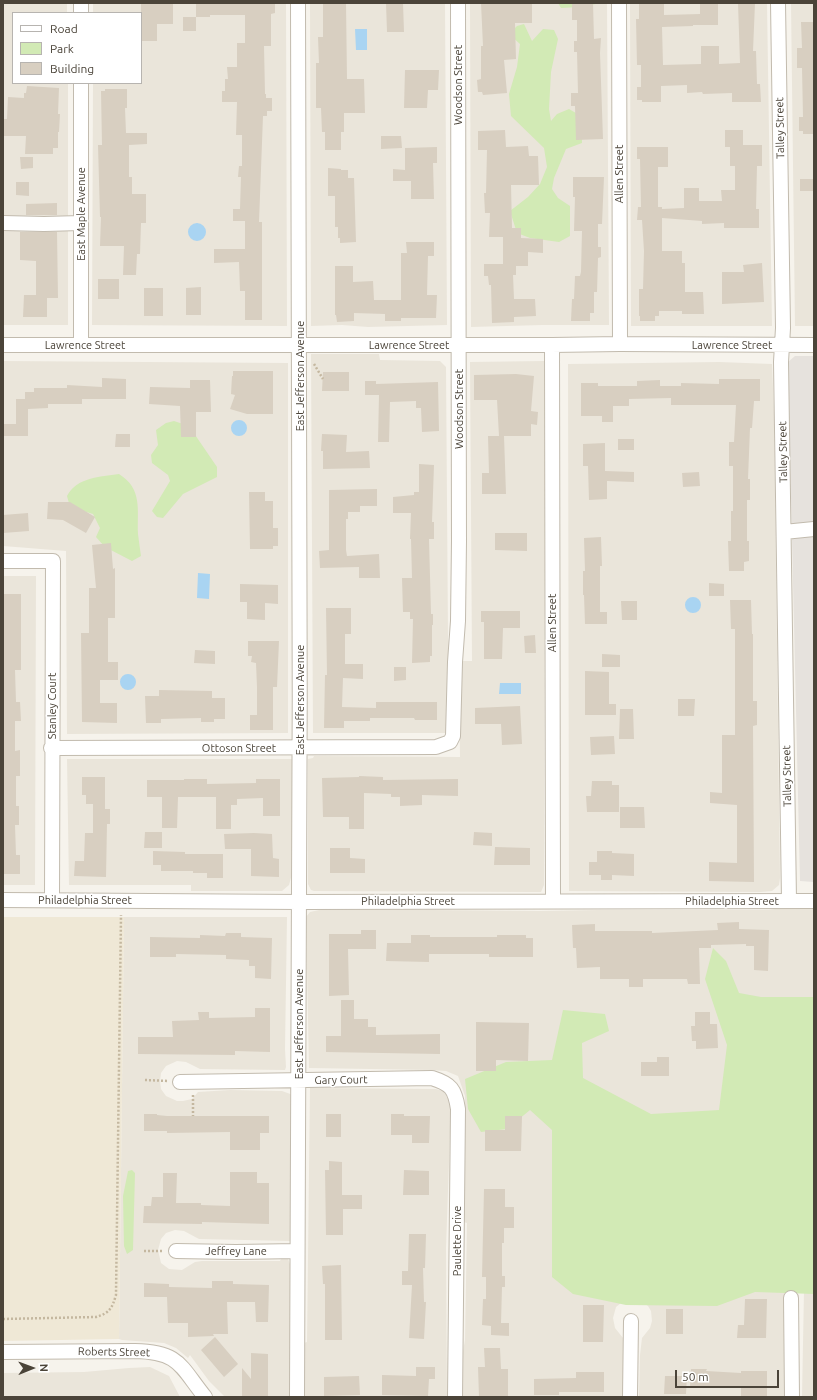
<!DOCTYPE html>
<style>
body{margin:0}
#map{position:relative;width:817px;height:1400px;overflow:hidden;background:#f6f3ec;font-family:Ubuntu,sans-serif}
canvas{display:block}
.frame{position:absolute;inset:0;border:4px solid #4b4439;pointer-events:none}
.legend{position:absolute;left:12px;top:12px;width:130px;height:72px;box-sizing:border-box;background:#fff;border:1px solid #b7b4b0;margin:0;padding:5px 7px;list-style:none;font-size:12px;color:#4b4439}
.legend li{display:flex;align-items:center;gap:8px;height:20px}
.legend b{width:20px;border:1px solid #b7b4b0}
.north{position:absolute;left:12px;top:1348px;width:40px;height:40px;-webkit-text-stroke:3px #fff;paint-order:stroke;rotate:89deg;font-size:11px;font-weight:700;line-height:16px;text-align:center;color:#4b4439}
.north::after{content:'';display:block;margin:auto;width:14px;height:18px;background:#4b4439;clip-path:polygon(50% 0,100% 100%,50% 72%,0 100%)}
.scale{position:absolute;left:675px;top:1370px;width:104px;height:18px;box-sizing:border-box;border:2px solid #4b4439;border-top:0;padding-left:5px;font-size:12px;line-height:14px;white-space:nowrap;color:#4b4439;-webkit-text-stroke:3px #fff;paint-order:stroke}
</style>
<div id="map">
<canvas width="817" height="1400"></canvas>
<div class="frame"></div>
<ul class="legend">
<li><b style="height:5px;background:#fff"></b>Road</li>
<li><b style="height:11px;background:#d2eab5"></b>Park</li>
<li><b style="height:11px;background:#d8cfc1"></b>Building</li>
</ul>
<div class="north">N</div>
<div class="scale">50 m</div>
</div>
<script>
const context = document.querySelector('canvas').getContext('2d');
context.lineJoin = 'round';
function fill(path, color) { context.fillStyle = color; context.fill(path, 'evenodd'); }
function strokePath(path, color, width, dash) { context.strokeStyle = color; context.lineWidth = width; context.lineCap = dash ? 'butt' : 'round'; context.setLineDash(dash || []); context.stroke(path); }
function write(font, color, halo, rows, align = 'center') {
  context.font = font + ' Ubuntu,sans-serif'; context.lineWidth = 3; context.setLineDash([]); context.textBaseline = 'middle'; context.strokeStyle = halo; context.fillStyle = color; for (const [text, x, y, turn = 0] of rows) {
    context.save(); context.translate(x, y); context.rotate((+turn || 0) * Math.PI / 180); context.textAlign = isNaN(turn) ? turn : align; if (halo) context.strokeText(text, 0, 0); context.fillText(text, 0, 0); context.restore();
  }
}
fill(new Path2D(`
 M3,3H67V13H13V83H68V325H3Z
 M93,3H286L287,326L92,325L93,83H141V13H93Z
 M310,3H445L447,325L368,327L342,325L311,326Z
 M470,3H607L609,325H542L471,327Z
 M630,3H767L772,326H631Z
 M791,3H814V326H795Z
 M311,354H379L380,360L440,361L446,367L448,637L450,665L449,733H313Z
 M3,361L288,363V733L67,734L66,551L3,546Z
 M544,361L545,459L544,885L541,892H532L314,891L311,890L308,884V759L313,758L314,756L460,757L459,661H472L470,362Z
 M719,362L772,364L774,413L780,878L779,885L772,891L761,892L569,891L568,364Z
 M3,576H36L35,885H3Z
 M67,759H294L292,874L289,885L282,891H191V885H69Z
 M788,907L814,908V1005L786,1285V1397H639L640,1355L642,1338L650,1328L652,1321L651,1311L648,1306L638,1299H626L616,1307L613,1318L615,1328L623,1338L625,1397H462V1357L465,1340L467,1223L464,1222L465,1096L458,1076L446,1071L431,1070L309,1068L306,917L310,912L324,909L540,911L598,910H768Z
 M124,917H287L285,1049L286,1067L285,1070L200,1069L186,1062L177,1061L166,1066L161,1073L160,1081L161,1089L166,1096L177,1101H183L192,1099L198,1092L230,1090L282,1091L293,1095L290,1241L199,1239L184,1231L175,1230L166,1233L161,1239L158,1250L161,1263L169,1269L182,1270L195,1262L202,1261H280L281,1259H288L290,1264V1397H225L209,1381L190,1355L188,1358L176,1348L164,1343L122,1340L119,1339Z
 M310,1088L436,1089L443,1091L448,1096L451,1104L446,1248L447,1397H303L304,1343L307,1342Z
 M804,1290H814V1397H802Z
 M150,1367L169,1376L180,1397H3V1373L84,1372L129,1368Z`), '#eae5da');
fill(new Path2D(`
 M795,356H814V882L800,881L788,369V362Z`), '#e6e2dd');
fill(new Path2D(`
 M3,917H124L119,1339L3,1341Z`), '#efe8d6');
fill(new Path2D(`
 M558,3H601L580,7L561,8Z
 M524,24L532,41L543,29L554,30L558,39L551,72L549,109L551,121L557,114L569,109L581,116L582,143L566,149L554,178L552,189L558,198L570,206V236L559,242L530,238L517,233L510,211L528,197L540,184L547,167L544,148L511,116L509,94L517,67L520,44L509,34L517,26Z
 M174,421L189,426L217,467V477L183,494L163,518L157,517L152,511L170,481L168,475L152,463L151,455L158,445L156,430L166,423Z
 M119,474C143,489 137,510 138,534C139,542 140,549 141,556L132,561L105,547L96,537L100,528L93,514L70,507L67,496C77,477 100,477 119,474Z
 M713,948L726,961L739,993L761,997H814V1294L755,1292L717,1306L626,1305L573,1294L552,1277V1130L530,1110L507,1129L481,1132L468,1109L465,1079L506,1062L552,1060L563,1010L605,1014L609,1031L582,1043L583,1078L651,1114L719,1110L727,1045L705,979Z
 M132,1170L135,1173L133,1250L127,1254L124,1246L123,1196L128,1171Z`), '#d2eab5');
fill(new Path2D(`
 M355,29H367V50H356Z
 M188 232a9 9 0 1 1 18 0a9 9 0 1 1-18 0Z
 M231 428a8 8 0 1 1 16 0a8 8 0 1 1-16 0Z
 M198,573L210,574L209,599L197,598Z
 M685 605a8 8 0 1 1 16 0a8 8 0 1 1-16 0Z
 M120 682a8 8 0 1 1 16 0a8 8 0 1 1-16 0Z
 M500,683H521V694H499Z`), '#a9d4f2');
fill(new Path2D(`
 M141,3H173V24H157V41H141Z
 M196,3H275V13L271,14V46H264L265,94H266V98H272V111H267V116H263L259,222H262V320H245V291H240L239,262L214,263V249H245V221H233V209H240L241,177H238L239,166H242V135H236L237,102H222V91H225V79H228L227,67H237V43H245V15H210V17H196Z
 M323,3H346L347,79H364L365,113H344V132H341V150H325V132H322L321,108H316V63H319L318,37H323Z
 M386,3H403L404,32H387Z
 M481,3H532V23H515L516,59L504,60L507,93L483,95L482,92H478L477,80L481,79V46H483Z
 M572,3H593L594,39L601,38L600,53L603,139L576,140L575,106H571V93H578L577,52H574V41H577V20H572Z
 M639,3H664V15L700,14V3H718V25H693V26L662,27L663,65L701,64V46H719V64L740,63L738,3H755L753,51H756L757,84H760L761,102H732V93L703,94L702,92L687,93V85L661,86V102H642V100H637V87H641V65H637L636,19H639Z
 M183,17H196V31H183Z
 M801,22H814V134H803V131H799V117H803L802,68H797V48H802Z
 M405,70H439L438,90H428L427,108H404Z
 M27,86L59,88L58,114H60L59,132H58V148H53V154H25L26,136H3V119H7L8,97L24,98V93H26Z
 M105,89H127V108H125L126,133H147V144L129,145V177H132V194H146V223H141L140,254H137L136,275H123L124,246H100L101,217H100L98,145H102L101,91H105Z
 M505,130L506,147L528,146L529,156H538L539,185H511L512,228H521V238L543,239V253L528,252V266H516V275H513L514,299H535L536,316L514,317V322L492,323L491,285H489L488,276H484V264H503V237H489L490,213H485L484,193H486L487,150H478V131Z
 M725,130H743V145H762V166H757L756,209H759V228H724V223L702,224V221L662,218V251H682V263H685V292H703L704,314H682V311H659V316H655V321H640V316H639V289H643L644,251L642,220H637L638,207H641L640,159H637V147H668V167H658V207H662V209L684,208V188H699V201H722L721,190H735V166H730V147H725Z
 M381,136H401L402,148L381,149Z
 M437,147V163H433L434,199H411V181H393V169L405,170V148Z
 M20,157H33V168L21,169Z
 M328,168L341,169V170H348V178H354L356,242L340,243V238H338V227H335V196H328Z
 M573,177H604L602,224H598V247H601V257L598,258L597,292H594V313H590V321H571L572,299H574L575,276H580L581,272L582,231H574L575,197H573Z
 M800,179H814V191H800Z
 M16,182H29V196L16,195Z
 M57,203V215H26V204Z
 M20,232H57L58,298H47V317H23L24,295H36V261L20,260Z
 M406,242H434V256H428L427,295H437L436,318H401V321H385V314L354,313V321L337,322L336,315H335V266H353V282L373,281L374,300H401V253H407Z
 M762,263L764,302L722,304V272H744L743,265Z
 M98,279H119V299H98Z
 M201,287V315H186V288Z
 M144,288H163V316H144Z
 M233,371H273V414H247L230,409L235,395L231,394L232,376H233Z
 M323,372H349V391H322Z
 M516,374L534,376L531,411L538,412L537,425L531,424V436H504L506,494H482V473H489L488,436H499L497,400H474V375Z
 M102,378L126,379V399H82V404H48V408L28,409V436H3V424H16V399H25V392H34V388H67V385L102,387Z
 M719,379H760V401H754L752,428H750L748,479H750V500H747V541H749V561L744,562V571H729L728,541H731V511H733V466H729V442H734L736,405H671V398L629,399V406H613V422H602V416H581V383H598V386H637V381L660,380V386H681V383L719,384Z
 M190,380H210L211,412H196V437H181L180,406L149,404L150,387L190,388Z
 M365,381H376V384L438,382L439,431L422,432L421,408H416V401L390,402L389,442H378L379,395H365Z
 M116,434H130V447H115Z
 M322,434L347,435L346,452L369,451L370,468L323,469V451H321Z
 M618,439H634V450H618Z
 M605,443V471L634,472V482L607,481V499L589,500L588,466H583V444Z
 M419,464L434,465L432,522H434V539H429L431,614H433V625H432V656H430V662L412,663L413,619H410V612H403L402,578H412L411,539H410L411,513H393V497L414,495V492H419Z
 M699,472L700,486L683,487L682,473Z
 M377,489V506H360V512H348V519H346V550L347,556L379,554L380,578H359V567L320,568L319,551L329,550V490Z
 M249,492H265V501H273V528H278V546H273V549H250Z
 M48,502H70L95,517L86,533L63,520L47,519Z
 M28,513L29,531L3,533V515Z
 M495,533H527V551L495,550Z
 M601,537L602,566H600V612H607V624H585L584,595H583V571H585L584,538Z
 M111,543L113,569L115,568V618H108V662H118V680H100V703H117V723L82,722L81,633H89V588H96L92,545Z
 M709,583L724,584V596H709Z
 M240,584L278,585V604L265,603V620L247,619V602H240Z
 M3,594H21V670H15L16,702H20L21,721H15V751L20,750V776H16V806H19V825H15L16,855H20V874H3Z
 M730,600H751L752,634H753V701H757V725L753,726L754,882L709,881V862L737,863V805L710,803V792L722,793V735H735V629H731Z
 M621,601H637V620H622Z
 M326,608H351V634H345V664H363V679L343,678L342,707L376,708V702H437V720H415L414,718H370V721H344V728H324L325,675H327Z
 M481,611H520V628H503L502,659H484V622H481Z
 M535,635L536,653H525L524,636Z
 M248,641H279L277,687H273V730H250V715H257V687L256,663L251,662L252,656H248Z
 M195,650L215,651V664L194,663Z
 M602,654L620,655V667H602Z
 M394,667H406V680L394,681Z
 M585,671L609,672V704H616V715H585Z
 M159,690L212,691V698H225V719H214V722H201V718L161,719V723H146L145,696H159Z
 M678,699H695L694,716H678Z
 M520,706L522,744L502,745L501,724H475V708Z
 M620,709H633L634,739H619Z
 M614,736L615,754L591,755L590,737Z
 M359,776L383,777V780L458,779V796L422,795V805L400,806V797H391V794L364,793V829H349V817H323L322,778L359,777Z
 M82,777H105V809H110V824H107L106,877L74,876L75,861H84L85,833H93V804H86V795H82Z
 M184,779H207V784L256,783V779H280V816H263V798L237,799V805H231V829H216V797H178L177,828H162V797H147V780H184Z
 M592,781H612V785H619V812H587L586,796H591Z
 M620,807H644L645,828H620Z
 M145,832H162V848H144Z
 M474,832L492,833V846L473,845Z
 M254,833L272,834L273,858L279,859V877L251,876V849H225L224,834Z
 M495,847L530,848V865H494Z
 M330,848H350V858L365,859V873H330Z
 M153,851L185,852V854H223V878H207V873H193V871H161V865H153Z
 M597,851H612V853L634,854V876L612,875V880H601V875H589V862H597Z
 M739,922V929L769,930L768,971L754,970V946H746V944L711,945V948H699L700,984H688L687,979H643V987H629V979H600V967L577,968L576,948H573L572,925L595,924V931H652V933L718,930L717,923Z
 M361,930H376V949H348L349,995L329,996V934H361Z
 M226,933H241V937L272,938L271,979L255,978V966H249V960L226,959V955L176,954V957H150V937L200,938V935L225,936Z
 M411,935H430V937H497V935H526V938H533V957H489V954H429V962L386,961L387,943H411Z
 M341,1000H354V1019H368V1027H376V1035L440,1034V1054L326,1052V1036H341Z
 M255,1008H270V1052L235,1051V1055L138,1054V1037H173L172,1021L199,1020L198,1012H209V1018L255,1017Z
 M695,1012H710V1024H717L718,1048L696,1049V1041H692L691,1026H695Z
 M476,1022L529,1023L528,1061L496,1060V1071H476Z
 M657,1057H669V1076H641V1062H657Z
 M144,1114H157V1115L167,1116H269V1133H260V1150H230V1132L167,1133V1131H144Z
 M326,1114H341V1137H326Z
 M391,1114H404V1116H430L429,1143H412V1135H391Z
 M505,1116H522L521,1151H485V1130H505Z
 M329,1161L342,1162V1195H362V1209H343V1235H326L325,1170H329Z
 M404,1170L429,1171V1195H403Z
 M230,1172H257V1183H269V1224L202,1222V1224L143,1223L144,1206H151L152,1197H163V1173H177L176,1203H201V1205L230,1206Z
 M484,1189H505V1207H514V1228H504V1243H502V1276H505V1287H502L501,1323H509V1336L491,1335V1326L482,1325L483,1299H486V1277H482Z
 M409,1234H426L425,1268H423L424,1302H426L424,1339L409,1338L412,1285H402V1271H408Z
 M341,1265L342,1340H325V1284H323L322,1266Z
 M212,1281H233V1284L269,1285L268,1322H256L255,1302H227L228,1334H213L214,1336L188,1337V1323H168L167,1297H144V1283L169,1284V1287L212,1288Z
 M745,1299H767L766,1338H737L738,1325H744Z
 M583,1305H604L603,1342H583Z
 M666,1309H683V1334H666Z
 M215,1337L238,1364L224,1377L201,1350Z
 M484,1348H500L501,1369H508V1396L479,1397L478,1367H485Z
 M251,1353L268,1354V1396H242V1368L251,1379Z
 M416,1367H435V1379H429L428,1396L382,1395V1375L416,1376Z
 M691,1369H707L706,1371L741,1373V1371H767V1396H741V1388L690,1387Z
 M576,1372H604V1392H559V1395H534V1379L576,1378Z
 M359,1376L360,1395L324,1396V1377Z
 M665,1376H687L686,1394H664Z`), '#d8cfc1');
const minor = new Path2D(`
 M619,3L620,344
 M778,3L783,328L781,362L789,900
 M81,13V3
 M81,83V345
 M3,223L44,224L81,223
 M3,345H552L620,344L814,345
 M552,345L553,901
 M784,532L814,529
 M3,561H53L52,900
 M51,748L436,747L450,742L453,736L455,662L458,621L459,541L458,3
 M3,900L299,902L814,901
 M180,1082L432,1078C451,1084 455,1089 458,1109L455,1397
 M176,1251L236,1252L297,1251
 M791,1298L792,1397
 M3,1352L135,1351C180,1352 180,1366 205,1397
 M297,1397C299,932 302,468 298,3
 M630,1397L631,1321`);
strokePath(minor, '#c2bbae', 16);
strokePath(new Path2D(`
 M314,364L323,379
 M145,1080L168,1081
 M193,1095V1116
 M144,1251H163
 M3,1319L96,1317C110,1313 112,1308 116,1295L121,915`), '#c4b79f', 2.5, [2, 2]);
strokePath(minor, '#fff', 14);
write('11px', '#4b4439', '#fff', [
 ["Woodson Street",458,85,-90],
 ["Talley Street",780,128,-91],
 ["Allen Street",619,174,-90],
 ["East Maple Avenue",81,214,-90],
 ["Lawrence Street",85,345],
 ["Lawrence Street",409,345],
 ["Lawrence Street",732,345],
 ["East Jefferson Avenue",300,376,-90],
 ["Woodson Street",459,409,-90],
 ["Talley Street",783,452,-91],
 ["Allen Street",552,623,-90],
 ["East Jefferson Avenue",300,700,-90],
 ["Stanley Court",52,706,-90],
 ["Ottoson Street",239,748],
 ["Talley Street",787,776,-91],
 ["Philadelphia Street",85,900],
 ["Philadelphia Street",408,901],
 ["Philadelphia Street",732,901],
 ["East Jefferson Avenue",299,1024,-90],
 ["Gary Court",341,1080,-1],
 ["Paulette Drive",457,1241,-90],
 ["Jeffrey Lane",236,1251],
 ["Roberts Street",114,1352,1]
]);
</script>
